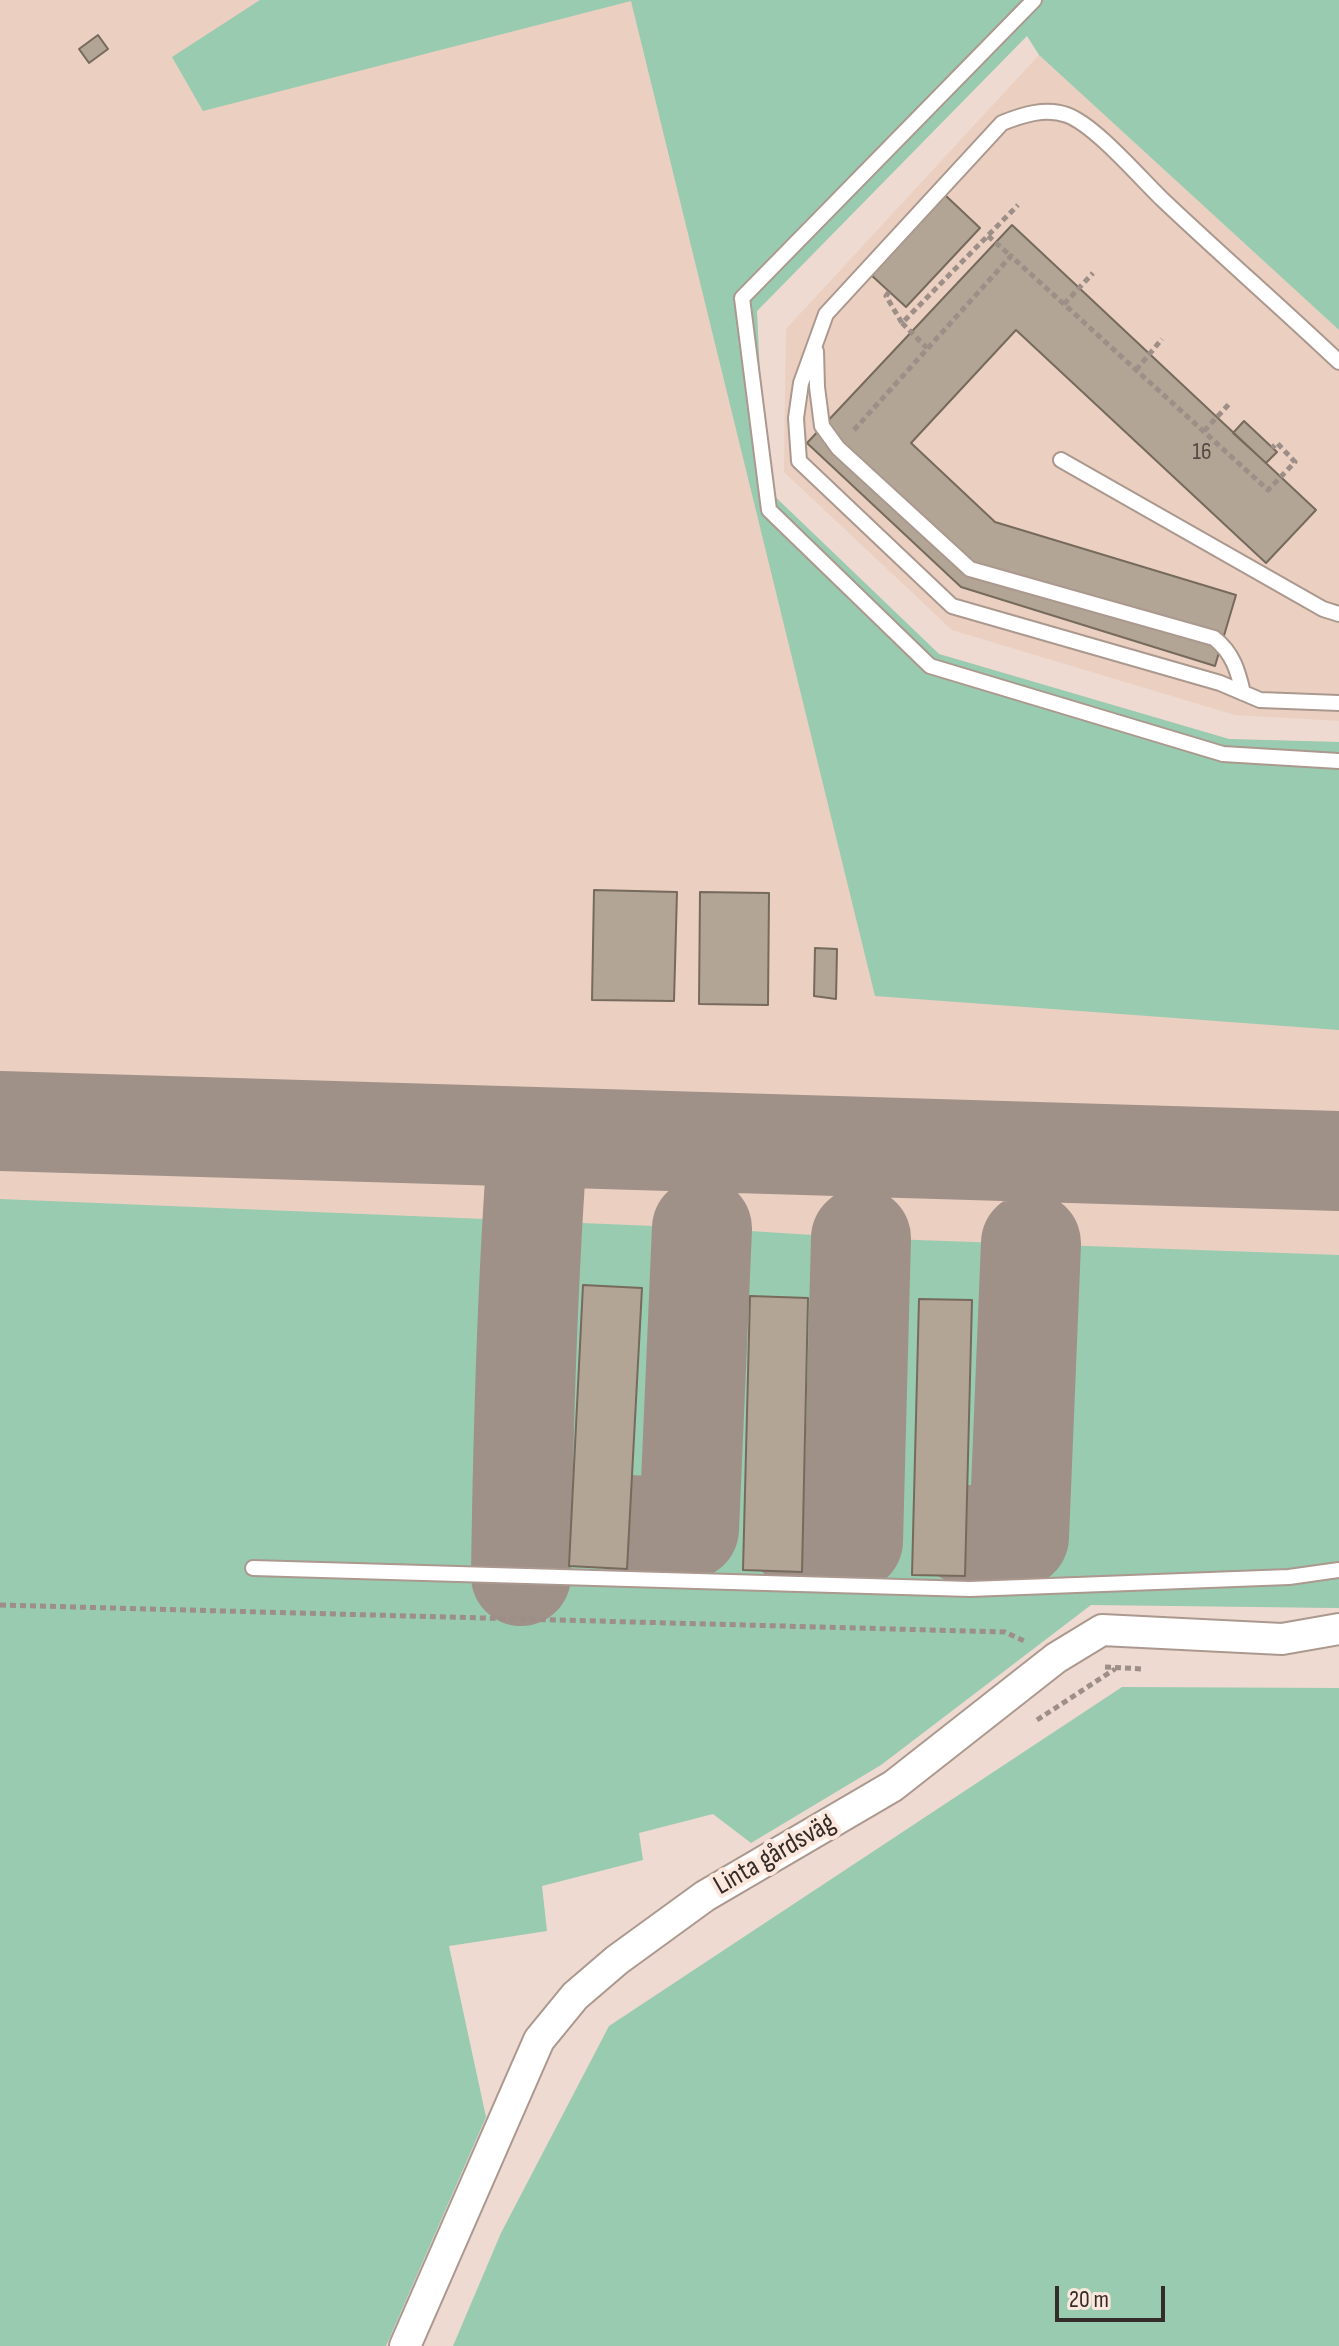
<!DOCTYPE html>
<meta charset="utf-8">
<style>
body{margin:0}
#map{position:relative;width:1339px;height:2346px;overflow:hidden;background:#eedad0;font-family:"Sofia Sans Condensed",sans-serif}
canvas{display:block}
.scale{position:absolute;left:1055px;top:2286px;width:110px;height:36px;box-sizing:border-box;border:4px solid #342c28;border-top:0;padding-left:10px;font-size:24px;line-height:28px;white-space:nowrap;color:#342c28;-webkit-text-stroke:6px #fce7dd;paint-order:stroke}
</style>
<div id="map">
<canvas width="1339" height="2346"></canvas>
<div class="scale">20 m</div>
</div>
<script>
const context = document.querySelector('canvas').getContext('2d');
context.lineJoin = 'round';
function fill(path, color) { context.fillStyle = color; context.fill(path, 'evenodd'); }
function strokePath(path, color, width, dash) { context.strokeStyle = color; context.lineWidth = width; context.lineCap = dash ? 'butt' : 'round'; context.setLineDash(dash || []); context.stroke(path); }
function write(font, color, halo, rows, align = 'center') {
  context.font = font + ' "Sofia Sans Condensed",sans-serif'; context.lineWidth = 8; context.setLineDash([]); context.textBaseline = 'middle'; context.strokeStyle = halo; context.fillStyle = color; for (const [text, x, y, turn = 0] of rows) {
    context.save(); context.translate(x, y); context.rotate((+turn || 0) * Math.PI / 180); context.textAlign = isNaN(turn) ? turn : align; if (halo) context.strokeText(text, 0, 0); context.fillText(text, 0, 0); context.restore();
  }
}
fill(new Path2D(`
 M0,0H1057L1027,35L757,311L765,487L939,654L1229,739L1339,742V1608L0,1588Z
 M1039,55L1339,330V721L1235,715L952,630L784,472L786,329Z`), '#ebcfc1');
fill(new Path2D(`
 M260,0H1339V330L1039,55L1027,36L757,311L765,487L939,654L1229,739L1339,742V1030L875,996L631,1L203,111L172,57Z
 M0,1199L702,1228L861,1238L1339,1255V1608L1091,1605L881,1765L751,1843L713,1814L639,1833L643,1860L542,1886L547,1931L449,1946L486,2117L386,2346H0Z
 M1122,1687L1339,1688V2346H453L501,2233L609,2026Z`), '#98cbb0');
strokePath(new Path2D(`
 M0,1121L1339,1161
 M629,1525L689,1529L702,1228
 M967,1535L1019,1537L1031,1243
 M802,1541H853L861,1238
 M521,1576C523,1430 527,1283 538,1138`), '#9f9088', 100);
const building = new Path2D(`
 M98,35L108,49L89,63L79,49Z
 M945,195L980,228L906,307L870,274Z
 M1012,225L1316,510L1266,563L1016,330L911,443L995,522L1236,595L1215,666L961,587L807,443Z
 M1244,421L1277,452L1266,463L1233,433Z
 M594,890L677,892L674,1001L592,1000Z
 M700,892L769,893L768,1005L699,1004Z
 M815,948L837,949L836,999L814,996Z
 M583,1285L642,1288L627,1569L569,1566Z
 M750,1296L808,1298L802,1572L743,1570Z
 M919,1299L972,1300L965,1576L912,1575Z`);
fill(building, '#b2a596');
strokePath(building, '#766a5c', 2);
const lane = new Path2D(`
 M1034,0L742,298L769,510L930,666L1223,754L1339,761
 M816,351L817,387L822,426L838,448L970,569L1214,638C1233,653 1238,671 1243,693
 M1339,362C1281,307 1221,255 1163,200C1140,178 1095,125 1067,115C1046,107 1022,115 1002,123L826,314L801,383L796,418L799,461L952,606L1220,683L1260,700L1339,703
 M1061,460L1323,609L1339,614
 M253,1568L970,1589L1289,1577L1339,1570`);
const street = new Path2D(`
 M405,2346L539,2040L575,1996L617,1960L705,1896L893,1786L1056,1658L1102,1630L1282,1639L1339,1629`);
strokePath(lane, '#ab988e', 18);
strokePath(street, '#ab988e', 34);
strokePath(new Path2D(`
 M988,236L1011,256
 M889,292L886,296L902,323L1018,205
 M1064,304L1093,273
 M902,323L927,348
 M1136,370L1162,339
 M854,430L1011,256L1268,490L1295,462L1277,443L1272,448
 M1204,431L1230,403
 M0,1605L1005,1632L1024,1641
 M1105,1667L1143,1669
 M1037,1720L1115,1669`), '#9d8e87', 5, [6, 4]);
strokePath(lane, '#fff', 14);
strokePath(street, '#fff', 30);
write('24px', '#544a44', null, [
 ["16",1202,453]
]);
write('28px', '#342c28', '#fce7dd', [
 ["Linta gårdsväg",775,1855,-30]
]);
</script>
